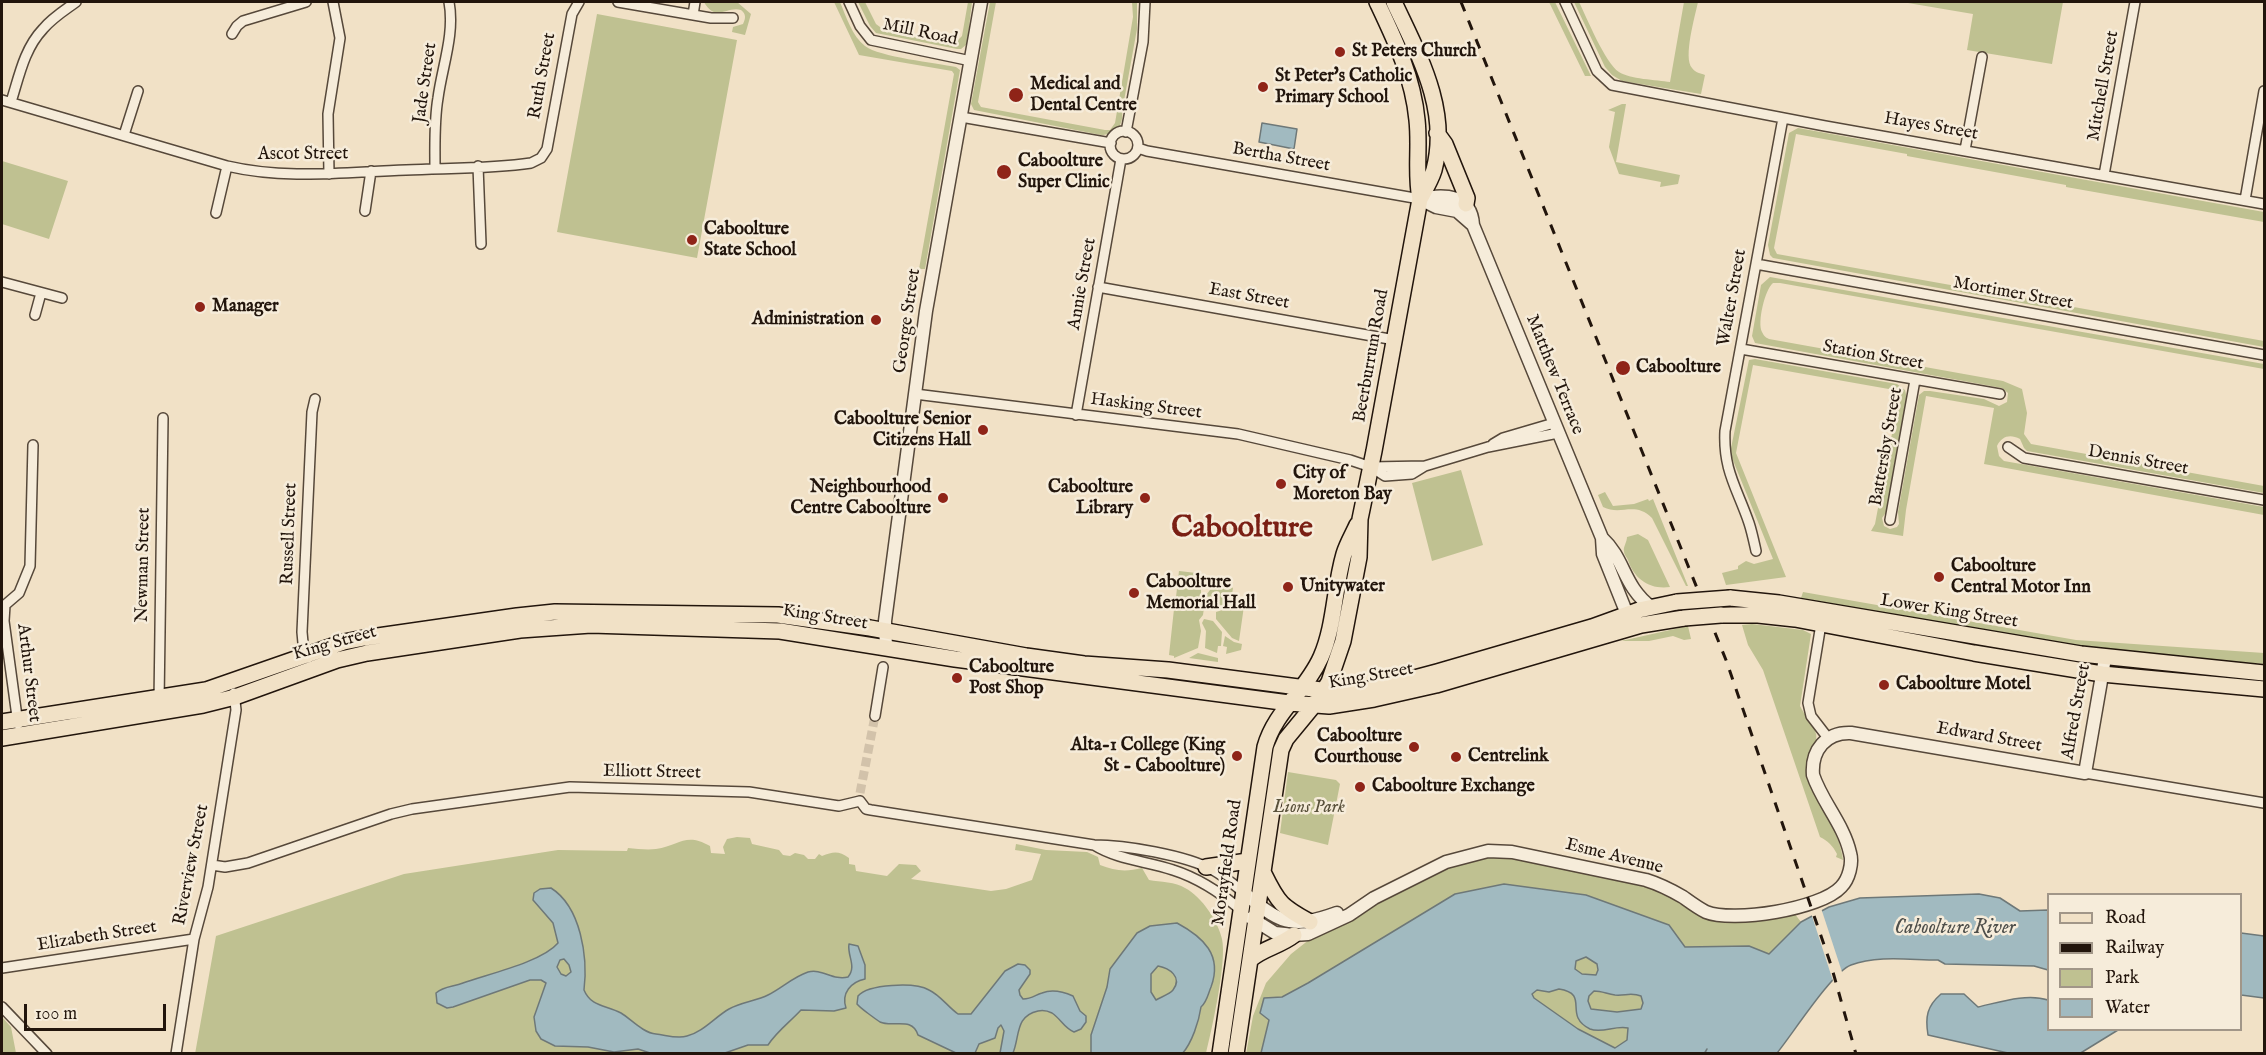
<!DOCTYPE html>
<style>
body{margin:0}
#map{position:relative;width:2266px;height:1055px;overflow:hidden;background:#f1e1c6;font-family:"IM FELL English",serif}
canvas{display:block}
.frame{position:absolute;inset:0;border:3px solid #22150c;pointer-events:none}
.legend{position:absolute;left:2047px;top:893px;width:195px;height:138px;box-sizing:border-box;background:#f6ecda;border:2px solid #a19688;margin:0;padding:8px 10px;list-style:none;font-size:18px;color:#22150c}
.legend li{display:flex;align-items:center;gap:12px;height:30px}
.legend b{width:30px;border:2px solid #a19688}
.scale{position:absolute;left:24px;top:1004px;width:142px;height:27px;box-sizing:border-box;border:3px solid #22150c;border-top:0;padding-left:8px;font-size:18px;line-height:21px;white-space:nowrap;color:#22150c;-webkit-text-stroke:4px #f6ecda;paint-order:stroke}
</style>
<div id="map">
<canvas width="2266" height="1055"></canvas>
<div class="frame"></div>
<ul class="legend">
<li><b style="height:8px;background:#f1e1c6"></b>Road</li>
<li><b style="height:8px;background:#22150c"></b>Railway</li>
<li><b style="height:16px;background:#bfc191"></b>Park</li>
<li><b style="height:16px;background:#a1bac0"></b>Water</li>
</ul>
<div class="scale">100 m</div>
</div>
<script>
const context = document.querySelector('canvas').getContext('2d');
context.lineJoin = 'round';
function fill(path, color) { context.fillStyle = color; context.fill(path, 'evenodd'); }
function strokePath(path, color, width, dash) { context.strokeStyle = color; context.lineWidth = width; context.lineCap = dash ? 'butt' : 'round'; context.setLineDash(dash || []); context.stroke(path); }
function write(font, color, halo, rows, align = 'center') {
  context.font = font + ' "IM FELL English",serif'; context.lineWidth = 5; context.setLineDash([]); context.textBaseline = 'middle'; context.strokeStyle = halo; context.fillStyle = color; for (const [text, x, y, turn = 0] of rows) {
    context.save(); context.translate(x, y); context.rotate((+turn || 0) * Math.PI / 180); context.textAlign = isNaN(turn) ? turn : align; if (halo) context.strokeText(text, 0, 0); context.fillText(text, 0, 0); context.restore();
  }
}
fill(new Path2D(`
 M704,2H737L751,14L745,35L732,32L733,27L743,24C746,18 746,14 741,10C726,6 716,23 704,2Z
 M834,2H840C846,16 852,36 865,46C879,57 936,63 956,67L960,70L925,269H919L954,74L952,71L859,55Z
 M858,2H865L876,24L884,30L954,44L962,36L968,2H972L967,44L961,49H957L876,33L870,26Z
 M990,2H996L978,102L981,107L1105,130H1110L1115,123L1133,17L1132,2H1137V29L1122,112C1124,126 1114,135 1101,135L974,110L971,104Z
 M1549,2H1555L1591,76H1585Z
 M1574,2H1579C1587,18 1605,63 1619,72C1629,79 1657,80 1670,82L1684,2H1698C1695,16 1683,58 1692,68C1696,73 1700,73 1705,75L1701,94L1622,81L1612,75L1605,67Z
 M1902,2H2063L2052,64L1967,50L1973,14Z
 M597,14L737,40L697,258L557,232Z
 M1622,104H1626L1616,162L1680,175L1678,184L1660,187L1661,182L1619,174L1609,147L1615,112L1608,110Z
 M1798,128L2264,212V222L2066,187V185L1907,156V154L1796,134L1774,248L1777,254L2264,341V347L1773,258L1770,255L1768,245L1789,133Z
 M2,161L68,181L49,239L2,224Z
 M1770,277L2264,364V369L1780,283H1773C1765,289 1757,323 1762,332C1764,336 1765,337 1769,339L2003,381L2022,389L2027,413L2024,434L2031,444L2264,486V493L2027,451L2024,448L2020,439C2010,434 2002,436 1997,446L1999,456L2004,461L2264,507V515L1984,464L1994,408L1926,396L1906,510L1903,536L1871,531L1875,524L1900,391L1753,365L1736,453L1786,577L1726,585L1722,573L1738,569V566L1746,561L1754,564L1773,559L1730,453L1749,360L1755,359L1897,384L1905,390L1907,399L1887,511L1882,518L1884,526L1890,529L1897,527L1899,524L1898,512L1919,395L1924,391H1930L1984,399L1999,406L2007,402L2008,393L2002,388L1755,343L1752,336L1761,285Z
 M1461,470L1483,545L1432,561L1412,483Z
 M1605,492L1613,506L1634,504L1648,499L1649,501L1653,499L1688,586H1686L1652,518C1635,501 1621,516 1603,507L1598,495Z
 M1638,534L1648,540L1670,587C1650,590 1634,579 1628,560C1627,557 1624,555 1624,551C1623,547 1627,542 1627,537Z
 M1179,571L1205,574L1204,587L1201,588V605L1183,603V599L1176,597Z
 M1216,578L1233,588C1231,602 1228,608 1213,610L1205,604L1207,594L1210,590V579Z
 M1803,592L2076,640L2264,653V664L2083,649L1801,598Z
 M1234,602L1244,606L1239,641L1232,638L1216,619V612L1229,608Z
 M1183,605L1204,608L1203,615L1199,620L1201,631L1198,648L1174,658V656L1169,655L1174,609L1182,610Z
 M1204,619L1213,621L1222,632L1221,646H1218L1217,653L1205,648L1206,631L1202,623Z
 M1752,624L1803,630L1811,634L1800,706C1804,715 1814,723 1816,734C1819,747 1800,758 1810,783C1820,809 1840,831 1843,860L1836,857L1837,854C1833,846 1828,841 1820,837L1763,670L1748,645L1742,625Z
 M1688,626L1691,639L1684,640L1673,636L1649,641H1621Z
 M1225,636L1234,642L1242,644L1241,650L1226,654L1227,647L1223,646Z
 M1198,653L1218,658V662L1189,658Z
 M1288,772L1336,780L1340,784L1328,845L1280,833Z
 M737,837L750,838L752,844L779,850L783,855L790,856L795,853L804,855L808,859H815L819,854L822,856C834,851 839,851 849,858V864L855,865L856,871L887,876L899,864L916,865L921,871L911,879L991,891L1006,889L1032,880L1041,854L1015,850L1016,844L1046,850L1087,852L1098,857L1100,865C1115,871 1126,872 1142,868L1149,880C1160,882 1176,882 1185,888C1202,897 1218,921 1222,939C1227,961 1212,1029 1206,1053L195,1054L216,936L404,874L558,850L627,851L628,848C637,849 648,850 656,849C680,845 686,832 710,846L711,853L725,854L723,847L727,839Z
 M1488,851L1646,880L1706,912L1791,909L1801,922L1769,954L1705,1053L1246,1054L1253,1016L1266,983L1291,954L1310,939L1358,907L1446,862Z
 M2,1017L11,1027L16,1053H2Z`), '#bfc191');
const water = new Path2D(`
 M1262,123L1297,129L1294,149L1259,142Z
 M1504,884L1586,895L1669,925L1685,947L1749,946L1769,954L1801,922L1829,907L1860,898L1979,894L2000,898L2020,911L2048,910V970L2034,966L1945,964L1938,960C1910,960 1878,955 1851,965C1832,972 1792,1035 1777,1053H1705L1707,1049L1704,1054L1261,1053L1269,1020L1260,1013L1264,998L1282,997L1308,983L1455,894ZM1586,957L1597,964L1598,970L1596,975L1582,974L1575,969L1576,961ZM1559,989C1591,994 1562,1015 1590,1029C1602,1034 1615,1025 1628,1028L1627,1040L1615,1048L1578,1029L1534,998L1532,994L1537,990L1549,992ZM1594,991C1602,991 1607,994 1615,995C1625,996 1631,992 1641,996L1643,1003L1641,1009L1617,1012L1591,1009L1588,1001L1589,996Z
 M551,888C581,907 588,957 584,990C591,1007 606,1005 621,1013C631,1019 643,1033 656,1034C666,1035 677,1039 687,1036C703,1032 715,1017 729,1009C741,1002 756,1001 768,995C782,988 793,977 808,972C822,968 833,981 848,977C857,966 847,956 849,944L858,946L865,965V979C851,982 841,993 846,1008L834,1011L801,1010C790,1022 777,1031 768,1045H748L722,1054L650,1053L638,1049L614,1052L588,1047L555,1046L541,1039L536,1031L534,1017L546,983L541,980H530L453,1007L447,1008L437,1003L436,993C444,986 453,987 463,983C488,974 542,962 558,943L553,923L533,900L534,893L540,889ZM564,959L569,965L571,972L566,976L561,974L557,967L560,960Z
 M1177,923C1203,937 1223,955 1211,987C1208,994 1207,1002 1201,1007C1199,1021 1192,1043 1182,1054L1091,1053V1035L1107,987L1110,969L1137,933L1150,926ZM1158,966C1169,968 1183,977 1173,990C1170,994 1161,997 1156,1000L1151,992V974Z
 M2241,933L2264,936V998L2241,995Z
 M1018,964L1025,965L1030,970V974L1019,990L1020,995L1023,999C1032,999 1035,995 1042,993C1052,989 1064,992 1073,996L1080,1011L1086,1016V1022L1081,1029L1074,1032C1064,1028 1061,1019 1052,1013C1048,1011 1043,1010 1038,1011C1015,1016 1020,1036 1013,1053H1000L1004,1031L1001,1025L998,1028L995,1038L979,1044L975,1053H956L918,1035C912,1016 893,1028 880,1022C877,1020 860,1008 857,1004L858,996C868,984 915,982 929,990C940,995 948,1007 958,1014H971L1005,971Z
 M1941,994H1964L1978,1007C2000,1002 2027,993 2048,1000V1030H2118L2079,1054L2008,1053L1928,1035C1925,1017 1927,1006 1941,994Z`);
fill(water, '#a1bac0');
strokePath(water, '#6e7878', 1.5);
fill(new Path2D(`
 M1821,908L1843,975L1834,984L1811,913Z`), '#f1e1c6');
strokePath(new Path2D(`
 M860,793L875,716`), '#d2c2aa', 9, [9, 4.5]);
const minor = new Path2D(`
 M618,2L711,18H733
 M849,2L860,26L871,40L971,61
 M1565,2L1597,71L1612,85L1825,126L2264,204
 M693,15L695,2
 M232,34L237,26L243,21L306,2
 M2,100L227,166C287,180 345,172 406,170C447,168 490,169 531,163L541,158L547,149L572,14L579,2
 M11,102C19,77 24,49 43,29C52,18 65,10 76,2
 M961,117L1111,143
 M1110 145a14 14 0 1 1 28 0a14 14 0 1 1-28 0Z
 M1126,132L1143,42L1145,2
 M124,135L138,91
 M1138,148L1147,151L1420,199
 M1965,150L1982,57
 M478,166L481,244
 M435,169C435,145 434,121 438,98C442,67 455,34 449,2
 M329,174L328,114L340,38L333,2
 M2104,175L2135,2
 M2245,200L2264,91
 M365,211L371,171
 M216,213L227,166
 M1756,264L2264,355
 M2,282L62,298
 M1098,287L1395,340
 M35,315L41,293
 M1741,349L2000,394
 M915,394L1238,434L1350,460L1371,467L1385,476L1412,474L1425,466
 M1076,415L1121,159
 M1493,444L1503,438L1554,423
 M2008,447L2024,458L2264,500
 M1371,467L1425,466L1488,447L1558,433
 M1890,520L1915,380
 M1756,551C1754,542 1752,532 1749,523C1737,488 1723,470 1725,431L1783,118
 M1821,624L1808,703L1811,716L1828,738
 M308,658L303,643L302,632L312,412L315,399
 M159,702L163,418
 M875,716L883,667
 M18,724L4,621L5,605L19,593L30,566L33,445
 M2085,773L2264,803
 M860,801L866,809L871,810L1094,845C1125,845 1185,855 1213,870C1224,876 1233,884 1243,892
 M1094,845C1118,860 1147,861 1173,870C1198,878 1221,893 1241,910
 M212,865L225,867L248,863L391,814L412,809L570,787L749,792L839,806L860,801
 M2,968L194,939
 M2,1007L47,1054
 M176,1054L194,939L208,887L236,710L234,693`);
const tertiary = new Path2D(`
 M1420,199C1444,194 1471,194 1473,225L1602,538L1603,554L1627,614L1634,619
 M1420,199L1436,207L1457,211L1473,225
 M1602,538C1625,559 1623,586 1651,607
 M886,648L885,621L926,311L981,2
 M1243,892C1280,923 1290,930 1337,913
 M1251,918L1275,933L1294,935L1308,934L1349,915L1374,898L1446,862L1488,851L1512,852L1646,880C1659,884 1671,890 1683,897C1690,902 1698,908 1706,912C1733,923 1821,909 1841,887C1849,879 1853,863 1850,853C1844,825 1822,802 1813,775C1811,750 1826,732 1851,733L2085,773L2105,658`);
const primary = new Path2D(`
 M1377,2C1395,40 1413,77 1417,120C1420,147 1415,173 1420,199
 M1437,133L1445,144L1467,198L1466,204
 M1730,598L1779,603L2081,654L2264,673
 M1721,615H1758L1795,619L1974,653L2102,674L2264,689
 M2,722L206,690L344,642L364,638L517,616L555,612L778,615L870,628L1026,656L1084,664L1168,670L1344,693L1377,688L1437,672L1592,627L1639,610L1677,602
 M2,738L203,705L235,697L337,660L367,653L520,630L591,625L780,631L955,659L1289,703L1329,706L1374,699L1436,685L1641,625L1684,618
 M1206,867L1248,861
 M1264,874C1278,903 1282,907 1310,922
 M1251,959C1264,948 1280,946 1294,935
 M1220,1054L1265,747C1275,711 1306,691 1321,657C1335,625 1334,588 1344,554C1347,544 1353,534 1357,525
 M1236,1054L1281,750L1286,739L1314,705L1329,682L1343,641L1359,557L1360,519L1374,451L1420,199C1425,190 1431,180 1434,170C1450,109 1418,54 1394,2`);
strokePath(minor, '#56483a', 12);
strokePath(tertiary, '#56483a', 15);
strokePath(primary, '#22150c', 18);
strokePath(minor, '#f6ecda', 9);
strokePath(tertiary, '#f6ecda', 12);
strokePath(primary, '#f1e1c6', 15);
strokePath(new Path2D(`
 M1461,2L1726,660L1831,965L1856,1054`), '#22150c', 3, [10, 10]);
const primaryBridge = new Path2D(`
 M1677,602L1730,598
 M1684,618L1721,615`);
strokePath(primaryBridge, '#22150c', 18, []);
strokePath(primaryBridge, '#f1e1c6', 15);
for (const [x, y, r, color] of [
 [1340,52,6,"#8f2418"],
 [1263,87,6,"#8f2418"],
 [1016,95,8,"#8f2418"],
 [1004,172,8,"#8f2418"],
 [692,240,6,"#8f2418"],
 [200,307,6,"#8f2418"],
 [876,320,6,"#8f2418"],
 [1623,368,8,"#8f2418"],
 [983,430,6,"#8f2418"],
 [1281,484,6,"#8f2418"],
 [943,498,6,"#8f2418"],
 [1145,498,6,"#8f2418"],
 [1939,577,6,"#8f2418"],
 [1288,587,6,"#8f2418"],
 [1134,593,6,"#8f2418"],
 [957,678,6,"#8f2418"],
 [1884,685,6,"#8f2418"],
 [1414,747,6,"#8f2418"],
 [1237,756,6,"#8f2418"],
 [1456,757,6,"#8f2418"],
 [1360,787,6,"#8f2418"]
]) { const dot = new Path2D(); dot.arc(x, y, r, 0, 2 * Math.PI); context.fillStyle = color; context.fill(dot); strokePath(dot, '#f6ecda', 2); }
write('18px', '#22150c', '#f6ecda', [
 ["Mill Road",920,33,12],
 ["Ruth Street",543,76,-80],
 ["Jade Street",426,83,-82],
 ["Mitchell Street",2104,86,-80],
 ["Hayes Street",1931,127,10],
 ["Ascot Street",303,155],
 ["Bertha Street",1281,158,10],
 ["Annie Street",1083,284,-80],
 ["Mortimer Street",2013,294,10],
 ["East Street",1249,297,10],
 ["Walter Street",1733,298,-80],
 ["George Street",908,321,-82],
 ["Beerburrum Road",1372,356,-80],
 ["Station Street",1873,356,10],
 ["Matthew Terrace",1554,375,68],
 ["Hasking Street",1146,407,7],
 ["Battersby Street",1887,447,-80],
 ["Dennis Street",2138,461,10],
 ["Russell Street",290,534,-88],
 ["Newman Street",144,565,-89],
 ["Lower King Street",1949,612,9],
 ["King Street",825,618,9],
 ["King Street",335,644,-16],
 ["Arthur Street",28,673,83],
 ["King Street",1371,677,-10],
 ["Alfred Street",2077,712,-80],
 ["Edward Street",1989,738,10],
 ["Elliott Street",652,773,1],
 ["Esme Avenue",1614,857,14],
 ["Morayfield Road",1228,863,-82],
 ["Riverview Street",192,865,-79],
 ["Elizabeth Street",97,937,-9]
]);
write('bold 18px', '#22150c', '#f6ecda', [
 ["St Peters Church",1352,52],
 ["St Peter's Catholic",1275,77],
 ["Primary School",1275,98],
 ["Medical and",1030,85],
 ["Dental Centre",1030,106],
 ["Caboolture",1018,162],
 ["Super Clinic",1018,183],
 ["Caboolture",704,230],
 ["State School",704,251],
 ["Manager",212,307],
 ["Administration",864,320,"right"],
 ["Caboolture",1636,368],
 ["Caboolture Senior",971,420,"right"],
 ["Citizens Hall",971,441,"right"],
 ["City of",1293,474],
 ["Moreton Bay",1293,495],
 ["Neighbourhood",931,488,"right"],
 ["Centre Caboolture",931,509,"right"],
 ["Caboolture",1133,488,"right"],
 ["Library",1133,509,"right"],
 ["Caboolture",1951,567],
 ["Central Motor Inn",1951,588],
 ["Caboolture",1146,583],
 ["Memorial Hall",1146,604],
 ["Unitywater",1300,587],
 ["Caboolture",969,668],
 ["Post Shop",969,689],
 ["Caboolture Motel",1896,685],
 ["Caboolture",1402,737,"right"],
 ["Courthouse",1402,758,"right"],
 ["Alta-1 College (King",1225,746,"right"],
 ["St - Caboolture)",1225,767,"right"],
 ["Centrelink",1468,757],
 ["Caboolture Exchange",1372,787]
], 'left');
write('italic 18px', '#59513b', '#f6ecda', [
 ["Lions Park",1309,808]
]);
write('italic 20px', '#4e4f4b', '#f6ecda', [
 ["Caboolture River",1955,929]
]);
write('bold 30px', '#7a1f14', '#f6ecda', [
 ["Caboolture",1242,530]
]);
</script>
